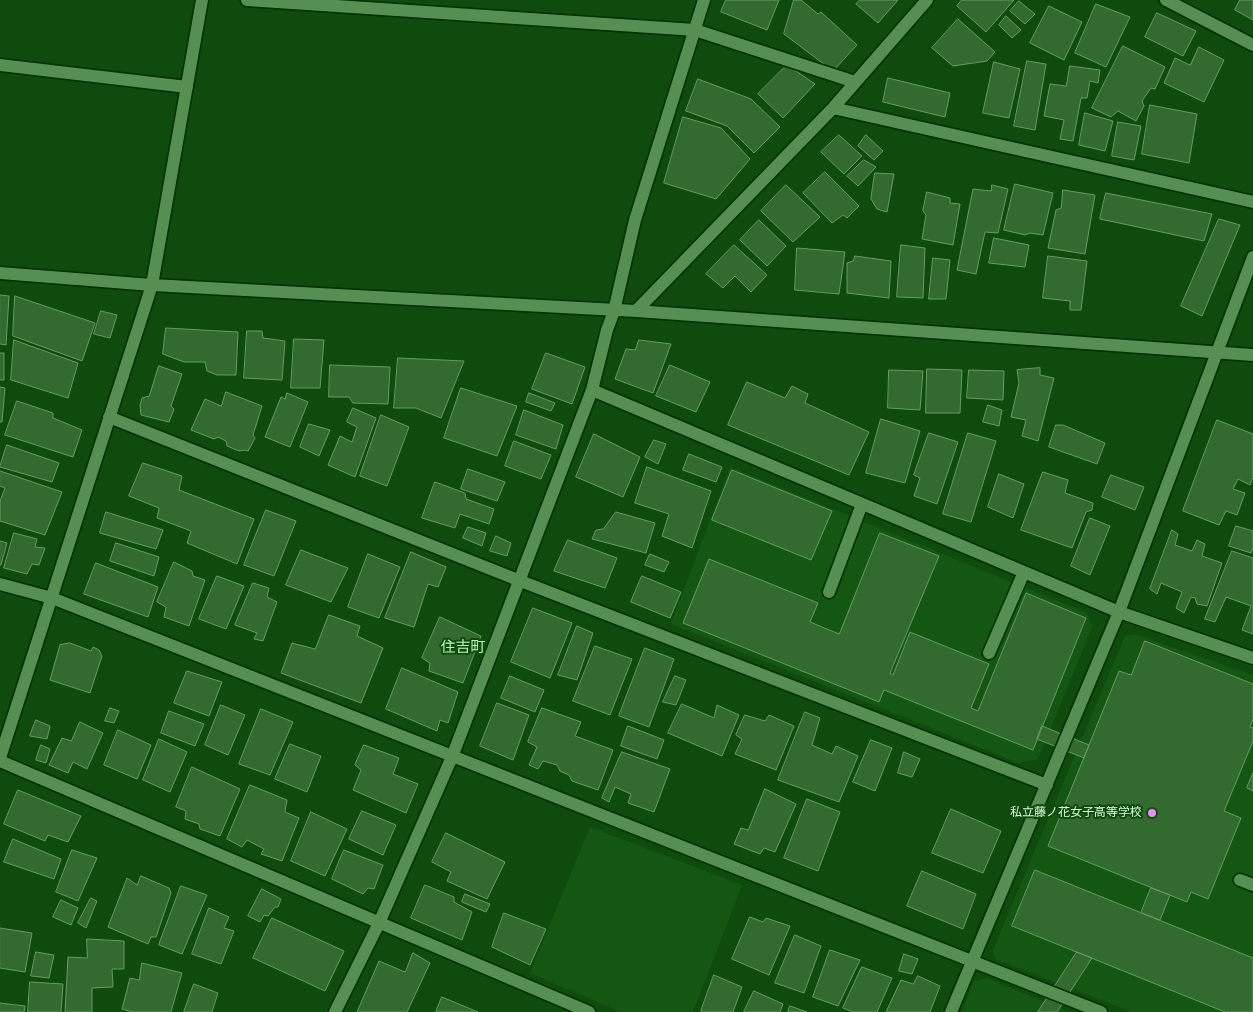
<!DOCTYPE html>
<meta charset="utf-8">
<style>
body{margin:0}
canvas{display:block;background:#0e4b0d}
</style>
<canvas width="1253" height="1012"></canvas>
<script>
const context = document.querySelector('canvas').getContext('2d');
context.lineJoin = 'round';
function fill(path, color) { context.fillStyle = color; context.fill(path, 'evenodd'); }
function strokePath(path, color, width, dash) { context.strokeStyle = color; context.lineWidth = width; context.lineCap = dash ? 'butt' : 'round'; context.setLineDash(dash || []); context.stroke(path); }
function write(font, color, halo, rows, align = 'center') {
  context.font = font + ' "Nunito Sans","Noto Sans JP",sans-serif'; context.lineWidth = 4; context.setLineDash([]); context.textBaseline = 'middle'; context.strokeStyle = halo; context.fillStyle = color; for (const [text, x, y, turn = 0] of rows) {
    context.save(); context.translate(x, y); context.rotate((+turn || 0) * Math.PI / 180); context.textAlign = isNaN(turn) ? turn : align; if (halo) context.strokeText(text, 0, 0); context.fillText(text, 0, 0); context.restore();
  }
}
fill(new Path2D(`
 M730,467L1087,613L1092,627L1038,759L1018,763L671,624Z
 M1134,634L1253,675V1012H1132L995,959L993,950L1125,636Z
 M590,827L742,885L693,1012H621L530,973Z
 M987,978L1069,1012H962L973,982Z`), '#145713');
const building = new Path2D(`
 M726,0H779L767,30L721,12Z
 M794,0H801L818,14L821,12L857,45L833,71L784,34Z
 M860,0H898L878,23L856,4Z
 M962,0H1014L986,32L957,6Z
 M1240,0H1253V20L1235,10Z
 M1019,1L1035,14L1025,24L1010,11Z
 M1096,4L1130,17L1106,67L1075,53Z
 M1049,6L1082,22L1064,60L1030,43Z
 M1157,13L1196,31L1183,56L1145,37Z
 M1006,16L1021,30L1012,38L999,25Z
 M958,19L995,52L987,61L953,66L932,48Z
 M1123,46L1165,67L1155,89L1151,88L1142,101L1144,106L1136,121L1118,111L1111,117L1092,108Z
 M1199,47L1224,60L1204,102L1164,83L1175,58L1190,65Z
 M1027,61L1046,64L1035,130L1014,126Z
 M994,62L1020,69L1009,118L983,113Z
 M787,65L815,84L783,118L758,94Z
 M1070,66L1100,70L1098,83L1090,81L1087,98H1081L1073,141L1060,139L1064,120L1044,116L1050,84L1066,86Z
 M888,78L950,93L945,117L883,102Z
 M698,79L751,99L780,127L754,153L727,126L686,111Z
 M1150,105L1197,114L1189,163L1142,154Z
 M1085,113L1113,121L1105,151L1079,145Z
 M683,117L721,128L750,159L716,199L664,183Z
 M1118,122L1141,126L1134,160L1112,156Z
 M839,135L862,156L844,174L821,152Z
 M866,135L883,151L874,160L858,146Z
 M864,160L876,167L858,186L847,176Z
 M825,172L859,206L847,218L843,215L832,223L803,193Z
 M875,173L894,174L887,212L877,209L871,199Z
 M1015,184L1053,193L1043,235L1030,233L1025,235L1004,230Z
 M786,185L820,217L793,242L761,211Z
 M992,185L1008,189L998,233L985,232L976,274L957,270L973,189L991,191Z
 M1063,190L1095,195L1085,254L1048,248L1056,210L1061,208Z
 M927,192L950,198V203L960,204L953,245L922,239L926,215L923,211Z
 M1106,193L1212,214L1204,241L1100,219Z
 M1219,219L1240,225L1202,316L1181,306Z
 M759,220L786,246L767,266L740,240Z
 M994,238L1029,245L1025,267L989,263Z
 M734,245L767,275L751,292L735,276L723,288L706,274Z
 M901,245L925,248L923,298L897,297Z
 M797,248L845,252L839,294L795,290Z
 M855,256L891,261L889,298L847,293V263L853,261Z
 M1048,256L1087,261L1081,310H1070V301L1043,298Z
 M933,258L950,260L946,299H929Z
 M0,295L9,296L6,345L0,344Z
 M15,296L95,323L82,361L13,336Z
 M101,311L117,315L110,338L94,334Z
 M166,328L238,332L236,375H217L207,371L205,362H184L163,354Z
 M247,331H262L263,338L285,341L282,380L244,378Z
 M294,339L324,340L320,388H291Z
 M14,340L78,363L68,398L11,380Z
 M639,340L671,344L653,393L615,379L626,349L635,350Z
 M0,353H4V380H0Z
 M546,353L585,367L572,404L532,389Z
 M398,358L464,361L441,418L416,408H394Z
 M330,365L390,367L388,404L353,403L349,397H329Z
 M670,365L710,382L696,412L656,396Z
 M159,366L182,374L171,406L174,409L169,422L141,415L140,405L142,398L149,396Z
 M1040,368V375L1054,378L1038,441L1022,436L1026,420L1011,417L1019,383L1017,370Z
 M927,369L962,370L960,413H926Z
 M889,370L923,371L920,410L888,408Z
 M969,370L1004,371L1003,400L967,398Z
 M747,382L785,398L792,386L808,394L805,403L869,432L849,475L728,425Z
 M0,387L5,388L2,422H0Z
 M461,388L517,406L497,456L444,438Z
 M226,392L262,406L253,435L255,438L248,451L245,450L239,451L227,446L226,441L218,437L214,439L191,430L205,399L221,406Z
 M287,393L308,402L290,447L265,437L281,397L285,399Z
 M529,393L555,403L551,411L526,402Z
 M17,401L53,413V418L82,430L73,457L5,435Z
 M988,405L1002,410L999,426L983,422Z
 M353,408L376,418L355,477L328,465L340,436L352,442L357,427L347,422Z
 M524,410L563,425L556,449L516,435Z
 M381,415L409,427L387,486L360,476Z
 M881,419L920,431L905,483L866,473Z
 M1217,420L1253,434V477L1250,485L1238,479L1233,489L1245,493L1237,515L1226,511L1219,525L1183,511Z
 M309,424L330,430L319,456L300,447Z
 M1056,425H1063L1105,443L1097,464L1049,447Z
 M929,433L958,442L937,504L914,496L920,478L914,475Z
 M968,433L996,441L971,522L943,514Z
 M594,434L640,457L623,497L576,477Z
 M654,440L666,444L658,464L645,457Z
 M514,441L551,455L541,479L505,466Z
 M7,445L59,463L52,482L0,467Z
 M689,454L722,467L716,482L683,470Z
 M143,463L182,476L179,490L254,519L237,564L187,543L191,531L157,518L159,508L129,496Z
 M647,467L711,491L692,548L662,536L669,514L635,503Z
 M468,469L505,482L497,501L461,489Z
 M732,470L832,511L811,560L712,520Z
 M0,471L62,492L45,535L0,521V501L5,488L0,486Z
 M1043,472L1068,480L1065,493L1093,503L1092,510L1086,512L1072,548L1021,530Z
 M999,474L1024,484L1013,518L988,507Z
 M1111,475L1144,487L1135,510L1102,497Z
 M435,482L465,493L466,499L494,509L489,524L460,514L455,528L422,518Z
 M266,510L296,521L274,576L244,565Z
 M106,512L163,530L156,549L100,533Z
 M616,512L655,523L646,553L592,539L596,530L603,529Z
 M1090,518L1110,526L1090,575L1071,566Z
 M1236,526L1253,531V548L1251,553L1229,546Z
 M468,527L486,533L482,546L463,538Z
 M1172,530L1178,534L1175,545L1192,551L1197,540L1205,544L1202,556L1222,563L1207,606L1197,604L1195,598L1191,597L1184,613L1176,608L1182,592L1161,583L1157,594L1150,589Z
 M14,533L37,539L35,547L45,548L39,565L32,564L27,574L4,568Z
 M880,533L939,556L890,673L893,675L910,632L989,664L971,708L978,711L1026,593L1086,618L1033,750L884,690L879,702L683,623L709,559L818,603L810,622L839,634Z
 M496,536L511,543L507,556L490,551Z
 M568,540L617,558L605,588L554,571Z
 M0,541L7,543L1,565H0Z
 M116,543L159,557L154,576L110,561Z
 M301,550L348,568L331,602L286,585Z
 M1232,551L1253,558V634L1242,630L1251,606L1226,597L1215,622L1205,619Z
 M411,552L446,567L438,587L428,584L414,627L385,618Z
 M368,554L400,567L379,618L348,607Z
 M650,554L669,562L664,572L645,565Z
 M174,562L192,571L193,576L205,580L189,626L164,617L166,607L157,602Z
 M96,563L158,587L148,617L84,594Z
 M217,576L244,586L226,629L199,619Z
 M642,576L681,592L670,618L631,602Z
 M253,583L269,588L267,597L277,602L263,641L254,639L257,633L235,625Z
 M533,608L572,623L550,678L511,662Z
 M329,615L360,626L357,636L383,648L361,703L281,673L292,643L315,649Z
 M440,617L481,636L463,683L429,671L430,663L422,658Z
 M577,626L593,633L577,680L558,675Z
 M1145,641L1253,684V719L1250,727L1253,728V741L1224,811L1241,818L1208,899L1191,892L1187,902L1048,846L1119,671L1131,675Z
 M70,643L91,651L93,647L99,650L102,656L90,693L50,680L60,645Z
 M595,646L632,659L610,715L573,701Z
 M645,648L674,659L649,727L619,716Z
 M402,668L458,692L448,723L440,720L437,731L386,709Z
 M187,671L222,682L209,716L174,703Z
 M510,676L544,690L535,712L501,698Z
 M675,676L686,680L676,705L663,702Z
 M497,703L529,715L513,760L480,746Z
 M682,704L714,718L717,705L739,715L722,756L668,733Z
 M221,705L245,715L228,755L205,745Z
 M110,708L119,711L114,723L105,721Z
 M542,708L581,722L575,736L613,750L598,790L572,781L569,775L560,771L557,765L543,761L538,769L529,765L537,747L528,742Z
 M261,709L293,722L270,775L239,764Z
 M169,711L204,724L195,746L161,733Z
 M805,712L820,718L812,745L832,754L836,746L858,756L839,802L778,780Z
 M745,715L765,721L769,715L794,726L776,770L735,754L742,739L736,735Z
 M36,720L50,726L47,739L30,736Z
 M80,722L103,733L87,769L73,762L68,773L49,765L62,738L71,741Z
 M628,726L664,740L657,759L621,746Z
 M1042,726L1089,745L1084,758L1037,739Z
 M118,730L151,745L137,779L104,765Z
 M159,739L187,752L170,792L143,780Z
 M871,740L892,748L875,791L853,782Z
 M290,744L321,756L307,792L275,779Z
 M41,745L50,749L46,763L36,760Z
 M364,745L399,758L393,774L418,784L406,813L353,790L361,770L355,765Z
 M622,752L670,769L654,812L628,803L631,794L615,787L609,802L602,798Z
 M904,752L920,759L912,777L898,773Z
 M192,767L240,789L220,836L200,829L199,824L185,819L186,811L176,807Z
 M1253,773V791L1247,788Z
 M250,785L287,800L285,812L299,818L282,861L261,854L264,849L247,840L242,847L227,839Z
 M765,789L796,804L775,852L764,848L760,854L734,844L741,828L748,830Z
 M18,790L81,816L68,842L48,835L45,841L4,824Z
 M807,799L840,812L818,871L784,858Z
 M951,809L1001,831L983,873L932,853Z
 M362,811L396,825L383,855L349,839Z
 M311,812L347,829L325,876L291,861Z
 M446,833L505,862L487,899L447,881L451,872L432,862Z
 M13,839L61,859L54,879L4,862Z
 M72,850L97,858L78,901L56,892Z
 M344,850L383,865L374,889L368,888L363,894L332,879Z
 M1035,870L1253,958V1012H1225L1012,926Z
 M922,871L976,894L963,929L907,906Z
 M141,876L169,888L171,893L156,937H151L148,944L108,927L127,878L137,885Z
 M425,885L454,897V902L472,912L462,940L411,918Z
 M181,886L207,895L182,954L159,945Z
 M1151,888L1170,895L1160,920L1141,913Z
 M262,889L281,899L278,907H275L268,916L264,915L260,922L248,916Z
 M465,894L490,904L486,912L462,902Z
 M91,898L97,901L86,928L78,923Z
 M61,900L78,908L71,925L53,917Z
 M209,908L229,917L224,928L234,931L221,964L192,954Z
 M504,913L546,929L530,965L492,947Z
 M750,917L763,922L766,918L790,926L769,975L732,959Z
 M272,918L344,951L325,991L253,958Z
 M0,928L32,933L25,972L0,968Z
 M795,935L821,946L804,993L775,983Z
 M87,939L124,941V969H112L113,987L92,988V1012H65L68,957L87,958Z
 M830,950L860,960L838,1006L813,997Z
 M36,952L54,955L49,978L31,976Z
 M1077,952L1092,958L1057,1012H1038Z
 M413,953L430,963L407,1012H357L379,961L405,972Z
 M904,954L918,959L912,974L899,971Z
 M142,963L182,973L171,1012H133L122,1009L130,978L139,980Z
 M862,967L892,978L877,1012H853L843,1008Z
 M714,975L742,987L733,1012H704L701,1011Z
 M918,976L940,986L930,1012H886L901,980L913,984Z
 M30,982L63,984L61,1012H28Z
 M194,984L218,993L212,1012H184Z
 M754,991L783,1004L780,1012H744Z
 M442,997L478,1012H436Z
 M0,1003L25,1006L24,1012H0Z
 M790,1006L807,1012H788Z`);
fill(building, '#326a2f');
strokePath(building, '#639d5f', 1);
const minor = new Path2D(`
 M247,0L695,30L855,82
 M1166,0L1253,45
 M0,65L187,87
 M833,108L1253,202
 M0,273L152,285L636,311L1253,355
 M636,311L833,108L927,0
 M592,390L1119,612L1253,658
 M109,417L518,580L1047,785
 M0,584L52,598L1101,1012
 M829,592L862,504
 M989,653L1024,572
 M0,758L152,285L202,0
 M0,761L589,1012
 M1240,880L1253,885
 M335,1012L379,923L452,757L592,390L607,330L614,311L635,220L704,0
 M951,1012L1119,612L1253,257`);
strokePath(minor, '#002e01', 15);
strokePath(minor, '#558f51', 12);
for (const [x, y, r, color] of [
 [1152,813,5,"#ed8cfa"]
]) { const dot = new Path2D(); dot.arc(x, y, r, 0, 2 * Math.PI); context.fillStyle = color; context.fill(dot); strokePath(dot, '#0e4b0d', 2); }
write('12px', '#dbfad9', '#0e4b0d', [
 ["私立藤ノ花女子高等学校",1142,813]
], 'right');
write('15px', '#b6f4b1', '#0e4b0d', [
 ["住吉町",463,648]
]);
</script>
